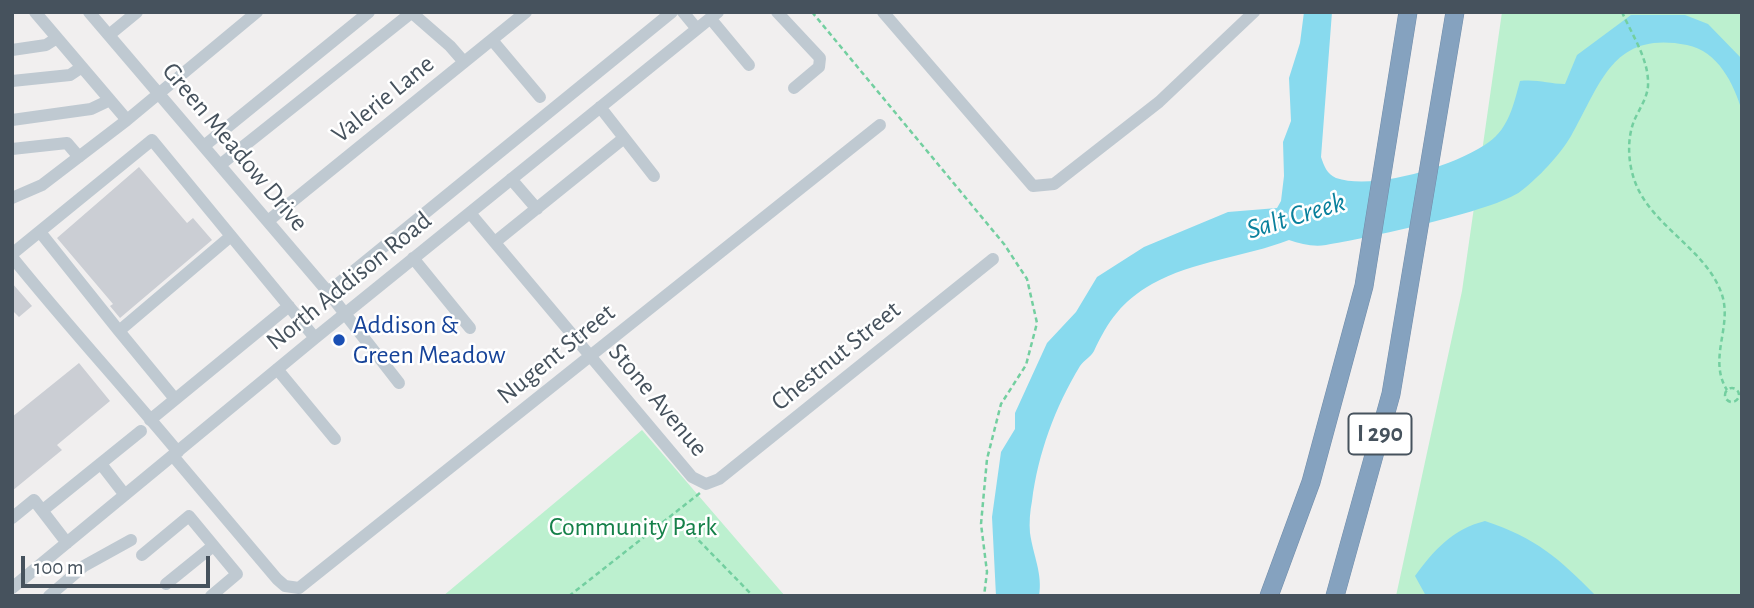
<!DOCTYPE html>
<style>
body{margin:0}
#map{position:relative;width:1754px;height:608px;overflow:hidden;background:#f1efef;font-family:"Alegreya Sans",sans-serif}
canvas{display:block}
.frame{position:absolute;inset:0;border:14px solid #46525d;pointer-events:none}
.scale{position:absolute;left:21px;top:556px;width:189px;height:32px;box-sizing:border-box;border:4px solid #46525d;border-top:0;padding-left:9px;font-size:21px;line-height:24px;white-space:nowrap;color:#46525d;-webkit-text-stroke:5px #fff;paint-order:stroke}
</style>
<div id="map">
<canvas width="1754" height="608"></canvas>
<div class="frame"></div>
<div class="scale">100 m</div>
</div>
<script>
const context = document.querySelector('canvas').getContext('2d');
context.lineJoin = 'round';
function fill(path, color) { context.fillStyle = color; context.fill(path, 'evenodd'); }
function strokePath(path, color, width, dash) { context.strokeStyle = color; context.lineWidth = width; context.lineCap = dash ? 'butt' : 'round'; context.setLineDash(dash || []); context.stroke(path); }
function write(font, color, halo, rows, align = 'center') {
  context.font = font + ' "Alegreya Sans",sans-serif'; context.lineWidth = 5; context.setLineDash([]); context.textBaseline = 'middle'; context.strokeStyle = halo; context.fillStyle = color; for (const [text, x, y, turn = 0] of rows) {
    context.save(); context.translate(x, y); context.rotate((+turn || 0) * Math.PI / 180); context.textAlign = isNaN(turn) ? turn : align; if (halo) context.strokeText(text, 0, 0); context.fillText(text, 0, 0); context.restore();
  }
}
fill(new Path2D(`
 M1502,12H1742V596H1396L1462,291Z
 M642,430L785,596H443Z`), '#bcf0cf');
fill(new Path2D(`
 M1304,12H1332L1321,157C1324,166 1327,174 1336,178C1375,191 1458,165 1489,142C1509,128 1514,103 1520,81C1537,79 1549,84 1565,84L1577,55L1631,15H1685L1708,24L1742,59V111C1734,84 1718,51 1687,45C1612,30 1601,84 1571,136C1560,155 1538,178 1521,191C1496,211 1362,239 1326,245C1313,247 1301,244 1289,240C1245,257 1193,261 1152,284C1122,301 1108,321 1094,351C1091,357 1084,360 1080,366C1055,407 1038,454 1032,501C1030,511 1029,523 1030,533C1033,555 1043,574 1039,596H996L992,517L1001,452L1015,429V413L1047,343L1076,312L1097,277L1144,247L1228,212L1277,208L1281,201L1284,176L1283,142L1291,121L1289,78L1300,43Z
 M1485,521C1536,538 1559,558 1596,596H1426L1415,576C1434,550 1453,529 1485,521Z`), '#88daee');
fill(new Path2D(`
 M139,167L187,223L193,218L212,240L120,318L110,306L113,304L57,238Z
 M12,283L32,306L19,317L12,310Z
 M79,363L110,401L57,445L62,450L12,491V417Z`), '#cbced4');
const highway = new Path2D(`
 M1269,596L1311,482L1364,286L1408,12
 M1335,596L1391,394L1455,12`);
strokePath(highway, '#718daa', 19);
strokePath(new Path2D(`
 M812,12L1004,244L1027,279L1037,323L1026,365L1001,404L987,459L981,524L987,572L984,596
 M1622,12C1631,33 1648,58 1648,82C1649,96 1639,109 1634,121C1627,139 1628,161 1634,179C1649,225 1704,247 1721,292C1734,325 1707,358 1727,390
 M1725 395a7 7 0 1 1 14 0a7 7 0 1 1-14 0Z
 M675,516L753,596
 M569,596L700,493`), '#73cfa0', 2.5, [5, 3.5]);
strokePath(new Path2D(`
 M35,12L127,120
 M89,12L328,292L399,383
 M411,12L450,46L464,62
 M683,12L697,29
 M777,12L820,58L819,67L794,88
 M883,12L1033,186L1054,184L1159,102L1254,12
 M710,18L749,65
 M109,35L137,12
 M492,40L540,97
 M12,50L46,45L57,38
 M12,81L70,75L82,67
 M600,107L654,176
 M12,120L91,109L110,100
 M204,146L369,12
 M12,149L67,143L79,157
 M220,165L411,13
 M511,179L537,209
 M12,198L42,185L127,120L257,12
 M470,213L692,477L706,484L719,479L993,259
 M268,221L526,12
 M40,232L119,331
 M495,242L624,138
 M12,254L152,140L315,338
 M12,257C66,324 123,386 178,452
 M413,258L470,328
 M328,292L672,12
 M277,369L335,439
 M175,399L119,331L231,236
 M150,420L289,306
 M173,456L277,579L285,586L299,588L880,125
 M101,464L125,495
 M43,510L141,431
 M12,518L34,500L67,543
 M142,555L189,516L237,574L211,596
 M166,584L213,546
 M12,588L315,338L718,12
 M49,596L84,566L131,540`), '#bfc9d1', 12);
strokePath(highway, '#85a2bf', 18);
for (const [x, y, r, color] of [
 [339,340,7,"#1a4fb4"]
]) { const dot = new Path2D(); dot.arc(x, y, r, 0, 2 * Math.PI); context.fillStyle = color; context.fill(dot); strokePath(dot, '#fff', 2.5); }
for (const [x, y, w] of [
 [1380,434,63]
]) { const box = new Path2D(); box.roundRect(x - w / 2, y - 20.5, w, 41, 5); context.fillStyle = '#fff'; context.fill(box); strokePath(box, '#46525d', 2); }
write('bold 24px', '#46525d', null, [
 ["I 290",1380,434]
]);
write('26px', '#46525d', '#fff', [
 ["Valerie Lane",383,99,-39],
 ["Green Meadow Drive",235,147,50],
 ["North Addison Road",349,281,-39],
 ["Nugent Street",556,354,-39],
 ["Chestnut Street",836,356,-39],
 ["Stone Avenue",658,400,50]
]);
write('26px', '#164399', '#fff', [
 ["Addison &",353,325],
 ["Green Meadow",353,355]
], 'left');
write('26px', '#158049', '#fff', [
 ["Community Park",633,527]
]);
write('italic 28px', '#0a819d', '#fff', [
 ["Salt Creek",1296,216,-17]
]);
</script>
